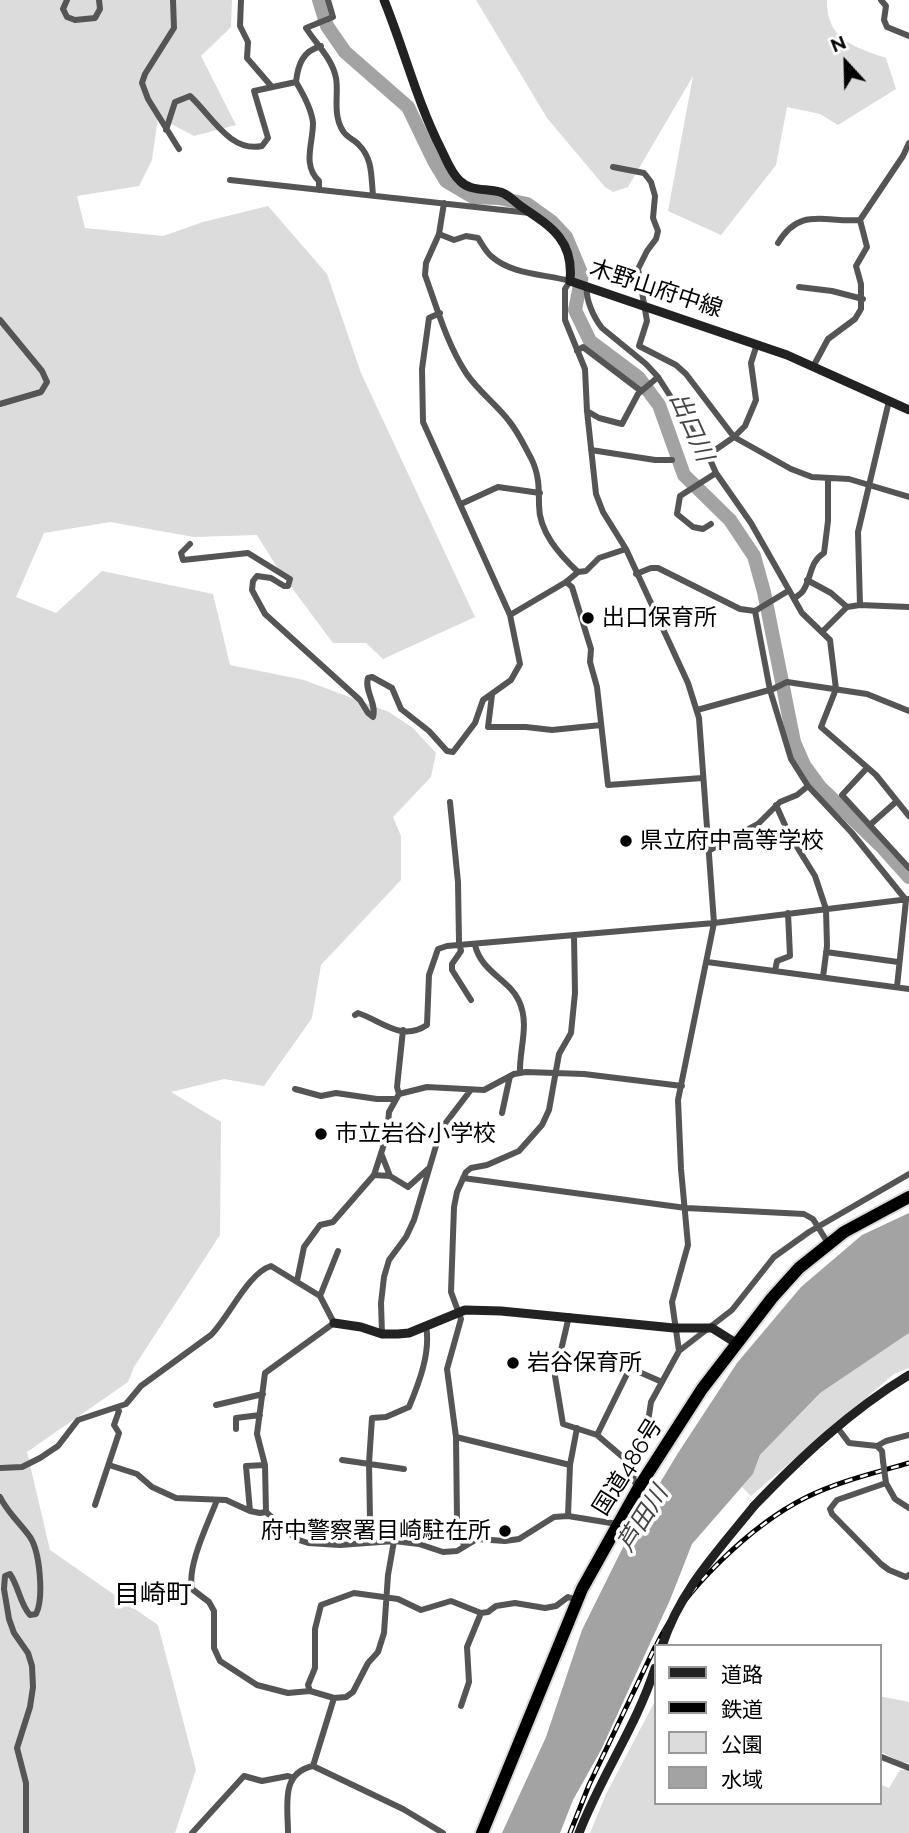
<!DOCTYPE html>
<meta charset="utf-8">
<style>
body{margin:0}
#map{position:relative;width:909px;height:1833px;overflow:hidden;background:#fff;font-family:Raleway,"Noto Sans JP",sans-serif}
canvas{display:block}
.legend{position:absolute;left:654px;top:1644px;width:228px;height:161px;box-sizing:border-box;background:#fff;border:2px solid #999;margin:0;padding:9px 12px;list-style:none;font-size:21px;color:#000}
.legend li{display:flex;align-items:center;gap:14px;height:35px}
.legend b{width:35px;border:2px solid #999}
.north{position:absolute;left:811px;top:28px;width:70px;height:70px;-webkit-text-stroke:5px #fff;paint-order:stroke;rotate:338deg;font-size:19px;font-weight:700;line-height:28px;text-align:center;color:#000}
.north::after{content:'';display:block;margin:auto;width:24px;height:32px;background:#000;clip-path:polygon(50% 0,100% 100%,50% 72%,0 100%)}
</style>
<div id="map">
<canvas width="909" height="1833"></canvas>
<ul class="legend">
<li><b style="height:9px;background:#222"></b>道路</li>
<li><b style="height:9px;background:#000"></b>鉄道</li>
<li><b style="height:19px;background:#dcdcdc"></b>公園</li>
<li><b style="height:19px;background:#a3a3a3"></b>水域</li>
</ul>
<div class="north">N</div>
</div>
<script>
const context = document.querySelector('canvas').getContext('2d');
context.lineJoin = 'round';
function fill(path, color) { context.fillStyle = color; context.fill(path, 'evenodd'); }
function strokePath(path, color, width, dash) { context.strokeStyle = color; context.lineWidth = width; context.lineCap = dash ? 'butt' : 'round'; context.setLineDash(dash || []); context.stroke(path); }
function write(font, color, halo, rows, align = 'center') {
  context.font = font + ' Raleway,"Noto Sans JP",sans-serif'; context.lineWidth = 7; context.setLineDash([]); context.textBaseline = 'middle'; context.strokeStyle = halo; context.fillStyle = color; for (const [text, x, y, turn = 0] of rows) {
    context.save(); context.translate(x, y); context.rotate((+turn || 0) * Math.PI / 180); context.textAlign = isNaN(turn) ? turn : align; if (halo) context.strokeText(text, 0, 0); context.fillText(text, 0, 0); context.restore();
  }
}
fill(new Path2D(`
 M0,0H232L231,27L201,56L236,125L194,136L158,117L152,160L139,186L77,196L85,228L163,236L203,222L268,206L327,274L361,373L475,617L383,659L366,643H333L280,572L257,535L194,537L110,522L44,533L16,597L56,613L102,571L213,594L230,665L304,680L389,712L413,728L436,753L431,777L393,817L401,836V880L321,965L312,1018L264,1086L224,1079L171,1092L221,1122L220,1235L134,1367L128,1382L27,1452L50,1550L158,1625L196,1770L175,1833H0Z
 M476,0H827C826,40 855,47 886,58L896,89L838,125L820,114L787,107L776,165L721,235L668,211L693,76L628,187L613,192L605,187L547,118Z
 M909,1333V1368L894,1374L751,1496L742,1487L753,1474L760,1455L820,1392Z
 M879,1696L909,1702V1763L901,1762L879,1751Z
 M655,1701V1803H879V1784L889,1788L900,1770H909V1833H590L606,1794Z`), '#dcdcdc');
fill(new Path2D(`
 M909,1213V1333L820,1393L760,1455L753,1474L692,1544L670,1600L601,1750L573,1800L560,1833H502L546,1737L582,1630L632,1529L678,1453L737,1363L801,1287L862,1235Z`), '#a3a3a3');
strokePath(new Path2D(`
 M319,0L327,26L345,52L408,107L434,161L446,181L473,197L499,198L527,204L552,222L566,237L582,275L575,310L590,341L638,377L659,405L684,475L730,520L754,556L764,592L794,742L804,765L820,787L883,848L909,877`), '#a3a3a3', 14);
const highway = new Path2D(`
 M482,1833L582,1589L639,1487L702,1389L772,1298L799,1268L844,1232L909,1197`);
strokePath(highway, '#dbdbdb', 16);
strokePath(new Path2D(`
 M67,0L63,9L67,17L75,20L95,18L100,9L99,0
 M173,0L174,28L145,74L142,83L148,99L179,149
 M241,0L240,26L248,42L247,58L272,87
 M328,0L333,17L306,28C316,44 332,58 336,78C339,94 332,114 343,131C346,137 355,140 359,145C373,159 371,177 373,195
 M881,0L886,6L884,20L887,27L909,36
 M296,82C302,92 312,111 313,123C313,144 302,165 319,181V190
 M166,130L175,102L190,96C211,115 230,153 262,146L268,138L254,91L296,82C298,64 303,51 321,46
 M613,167L644,173L651,182L655,196L653,218L658,231L656,239L647,251L638,269L647,321L639,346L676,365L686,374L734,437L791,469L812,477L849,479L909,497
 M230,180L530,213
 M444,203L439,234L426,263L425,275C437,308 447,344 466,373C478,391 496,404 509,421C518,432 524,445 531,458C539,474 539,487 539,505C539,532 559,554 578,572
 M439,234L454,240L466,236L478,238C482,244 486,252 491,256C512,275 545,274 570,281L565,289V320L585,369L587,411L596,494L603,512L626,549L688,683L699,718L714,923L678,1100L681,1169L688,1245L672,1302L679,1351
 M778,243C800,206 825,223 860,220
 M587,286C585,299 594,318 602,328L646,364L658,377L708,455L716,473L751,523L802,613L830,640L836,689L821,727L876,775L909,816
 M799,287L832,291L863,299
 M440,313L429,318L422,369L423,422L510,615
 M0,320L42,371L47,382L41,392L0,404
 M577,351L583,347L641,391
 M814,365L828,339L855,319L861,309V284L856,266L867,247L860,220L903,156L909,143
 M587,411L599,418L622,424L638,394L658,377
 M591,450L655,460H672
 M708,455L734,437L745,426L756,400L751,363L757,344
 M461,504L498,487L540,493
 M711,524L703,529L693,527L677,514L680,496L716,473
 M190,544L181,553L183,560L248,553L290,579L288,586H284L271,578L257,576L253,581L252,590L265,614L360,700L368,713L373,717C377,703 364,691 368,678L372,677L392,688L401,709L429,731L447,751L453,752L475,723L483,700L511,680L520,664L510,615L566,582L578,572L586,571L599,558L626,549
 M636,574L651,568H658L740,609L755,611L788,591
 M807,580L831,593L847,607
 M566,582L572,587L591,649L590,662L597,687L608,785L702,778
 M794,599C797,596 801,594 803,591C812,578 809,562 824,553L828,521V478
 M860,605L858,532L889,401
 M755,611L770,690L791,759L808,786L852,833L906,900L897,987
 M823,631L847,607L860,605L909,607
 M492,695L488,727H526L552,730L601,725
 M697,710L773,689L787,682L867,694L909,711
 M867,768L842,795L909,868
 M450,802L458,882L459,942L461,951L452,964V970L471,1000
 M776,805L789,834L815,876L826,909L827,946L823,977
 M871,824L897,801
 M708,851L758,824L780,802L797,795L808,786
 M475,945C481,972 510,980 519,1001C530,1025 519,1049 520,1073
 M826,952L898,962
 M707,962L909,989
 M775,971L777,961L790,956L788,913
 M355,1015L358,1013C382,1021 401,1042 427,1025L429,975L438,949L447,946L714,923L909,899
 M295,1089L321,1096L336,1093L377,1099H395
 M399,1094L397,1087L403,1030
 M502,1113L510,1076
 M381,1153L390,1176
 M374,1175L390,1176L408,1187L428,1169
 M463,1178L686,1208L804,1214L813,1219L828,1243
 M297,1281L304,1247L320,1225L333,1222L374,1175L387,1135L389,1112L399,1094L427,1087L484,1090L514,1074L526,1072L584,1074L682,1086
 M320,1296L338,1251
 M569,1316L555,1376L563,1424L597,1435L632,1465
 M382,1334L381,1303L384,1277L389,1260L406,1237L414,1220L441,1129L470,1091
 M216,1405L263,1394
 M837,1427L849,1443L877,1446L882,1451L883,1461
 M236,1429V1418L260,1415
 M597,1435L630,1368L662,1382
 M456,1437L570,1465
 M877,1446L886,1441L909,1435
 M342,1460L404,1469
 M109,1465L137,1474L152,1487L176,1498L226,1500L250,1511L260,1513L266,1512L296,1539L308,1543L340,1545L394,1541L419,1544L443,1552L457,1551L477,1539L505,1541L519,1539L554,1517L568,1516L617,1524
 M0,1468L22,1467L40,1458L58,1446L78,1420L126,1404L141,1386L211,1335C229,1317 248,1273 271,1266L320,1296L334,1323L265,1373L257,1434L265,1465L266,1512
 M639,1487L634,1481L632,1465L648,1422L651,1402L679,1351L732,1310L774,1257L809,1232L909,1174
 M0,1497C8,1513 20,1523 30,1537C40,1552 44,1598 36,1614L30,1615C20,1604 19,1587 10,1574L5,1576L4,1589L9,1619L14,1633L28,1653L32,1666L33,1687L30,1707L17,1748L26,1783V1833
 M217,1500C208,1524 187,1565 192,1589L209,1602L214,1611V1648L220,1661L257,1685L288,1693L310,1691L334,1698L346,1697L353,1692L368,1663L378,1652L384,1633L388,1575L394,1541
 M95,1505L119,1433L114,1425L119,1411L116,1408
 M909,1508L895,1499L886,1483L837,1500L830,1509L832,1514L881,1564L889,1570L906,1577L909,1575
 M250,1511L246,1466L265,1465
 M568,1516L570,1465L577,1428
 M364,1542L370,1519L369,1463L372,1418L386,1417L409,1407C419,1383 431,1352 426,1326
 M464,1546L457,1519L456,1437L447,1369L461,1319L451,1292L454,1207L457,1192L466,1172L471,1168L487,1165L519,1151L542,1125L549,1110L559,1054L571,1033L575,993L574,935
 M310,1691L308,1685L315,1668V1629L321,1605L354,1593L398,1599L421,1610L451,1601L481,1613L488,1612L496,1606L515,1603L545,1608L556,1606L568,1597L577,1600
 M461,1706L469,1682L467,1647L481,1613
 M879,1756L909,1768
 M313,1766L334,1698
 M192,1833L244,1776L262,1781L288,1776L291,1777
 M288,1833C288,1806 280,1773 313,1766L403,1809L443,1833`), '#555', 6);
strokePath(new Path2D(`
 M384,0C404,49 417,102 441,149C446,159 451,173 460,181C471,192 486,188 500,192C509,194 514,202 522,207C552,227 574,241 570,281L787,355L909,410
 M334,1323L361,1327L382,1334H398L409,1333L465,1310L501,1311L674,1328H712L736,1343
 M754,1506C801,1457 851,1410 909,1375
 M579,1833C601,1776 637,1725 655,1668`), '#222', 9);
strokePath(highway, '#000', 12);
const rail = new Path2D(`
 M656,1646C682,1591 752,1524 807,1497C839,1481 875,1473 909,1463
 M570,1833L589,1785L655,1647`);
strokePath(rail, '#000', 5);
strokePath(rail, '#fff', 2.5, [8]);
strokePath(new Path2D(`
 M883,1461L886,1483`), '#555', 6);
strokePath(new Path2D(`
 M662,1646C680,1590 718,1551 754,1506`), '#222', 9);
for (const [x, y, r, color] of [
 [588,618,7,"#000"],
 [626,841,7,"#000"],
 [321,1134,7,"#000"],
 [513,1363,7,"#000"],
 [505,1531,7,"#000"]
]) { const dot = new Path2D(); dot.arc(x, y, r, 0, 2 * Math.PI); context.fillStyle = color; context.fill(dot); strokePath(dot, '#fff', 2.5); }
write('23px', '#000', '#fff', [
 ["木野山府中線",656,289,18],
 ["国道486号",628,1467,-58]
]);
write('23px', '#000', '#fff', [
 ["出口保育所",602,618],
 ["県立府中高等学校",640,841],
 ["市立岩谷小学校",335,1134],
 ["岩谷保育所",527,1363],
 ["府中警察署目崎駐在所",491,1531,"right"]
], 'left');
write('italic 24px', '#444', '#fff', [
 ["出口川",691,427,66],
 ["芦田川",643,1519,-58]
]);
write('26px', '#000', '#fff', [
 ["目崎町",153,1595]
]);
</script>
